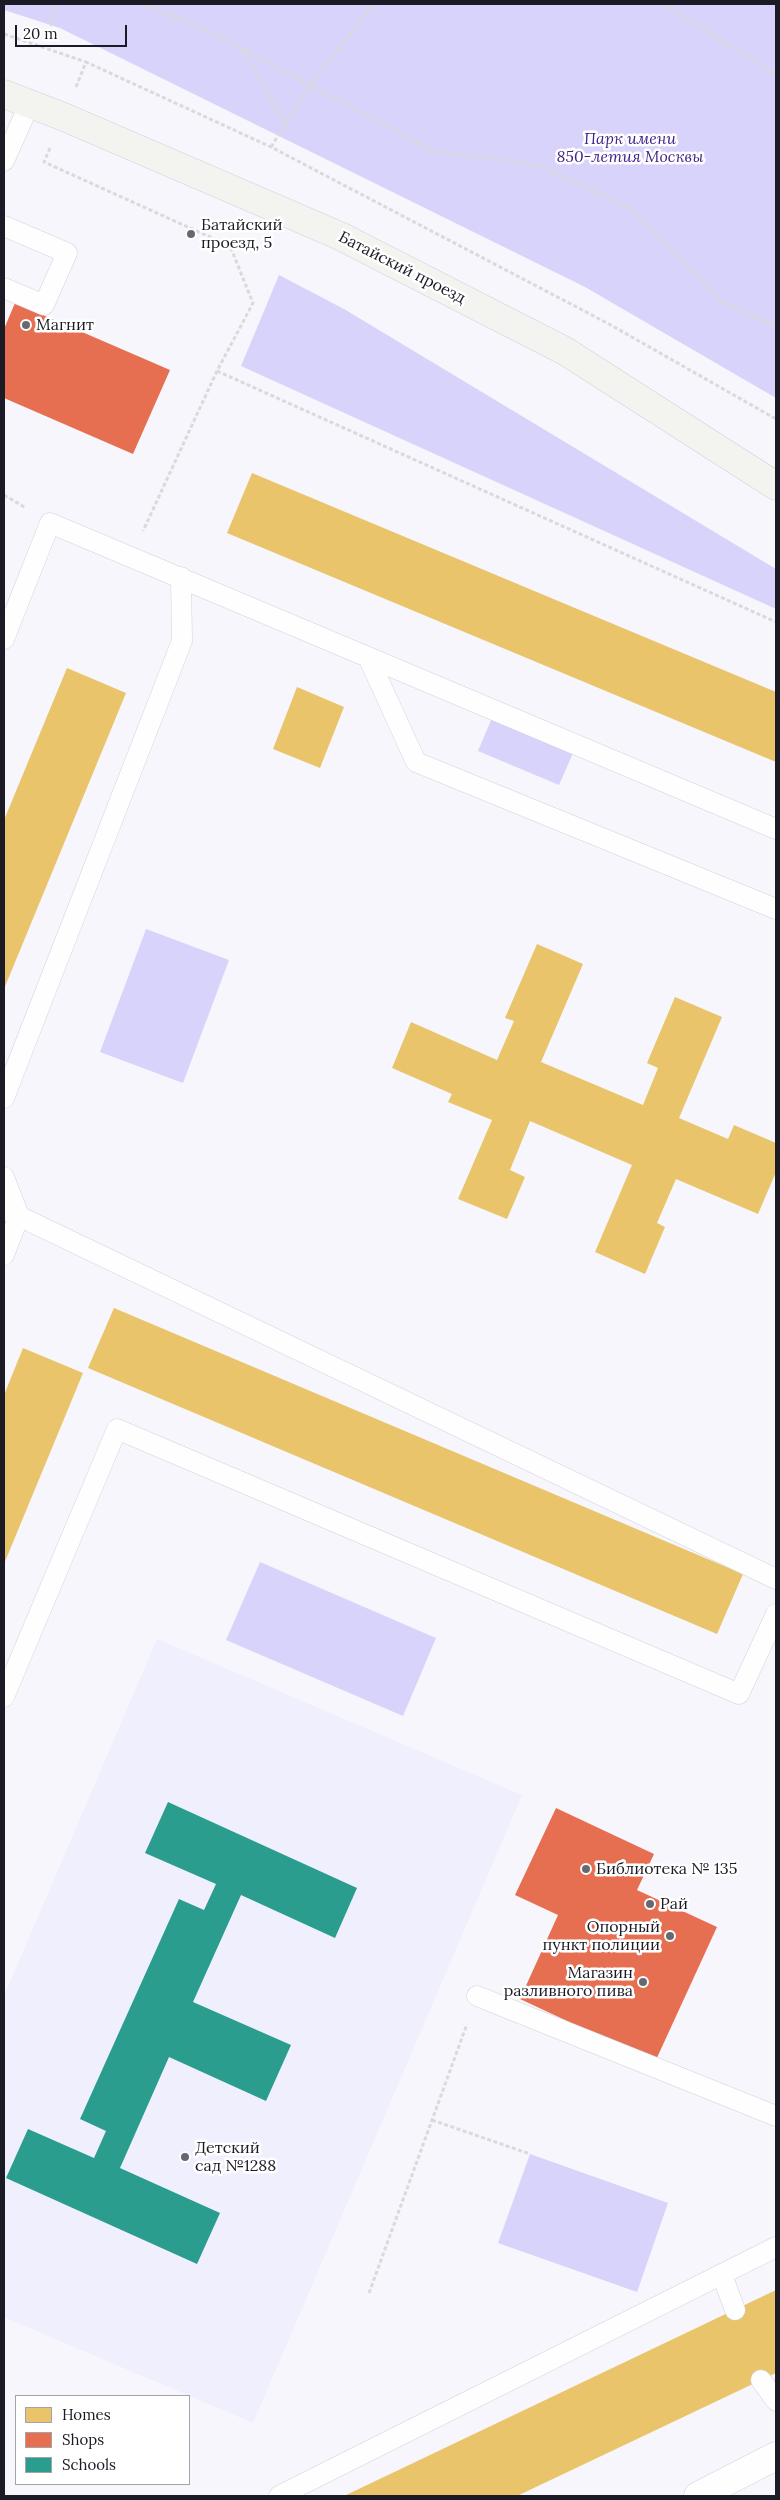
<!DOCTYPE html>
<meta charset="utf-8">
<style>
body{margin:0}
#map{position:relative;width:780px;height:2500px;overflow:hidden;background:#f6f6fc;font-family:Lora,serif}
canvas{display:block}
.frame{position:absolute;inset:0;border:5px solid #1c1b25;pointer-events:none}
.legend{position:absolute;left:15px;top:2395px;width:175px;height:90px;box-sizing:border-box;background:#fff;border:1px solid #a4a4a8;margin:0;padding:6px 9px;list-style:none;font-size:15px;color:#1c1b25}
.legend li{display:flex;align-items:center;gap:10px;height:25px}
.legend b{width:25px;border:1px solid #a4a4a8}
.scale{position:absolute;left:15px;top:25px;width:112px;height:22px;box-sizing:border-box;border:2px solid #1c1b25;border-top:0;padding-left:6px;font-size:15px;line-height:18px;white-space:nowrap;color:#1c1b25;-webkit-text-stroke:4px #fff;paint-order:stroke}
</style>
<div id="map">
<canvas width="780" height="2500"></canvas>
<div class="frame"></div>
<ul class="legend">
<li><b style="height:14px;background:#e9c46a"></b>Homes</li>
<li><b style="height:14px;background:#e76f51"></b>Shops</li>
<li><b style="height:14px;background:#2a9d8f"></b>Schools</li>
</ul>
<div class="scale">20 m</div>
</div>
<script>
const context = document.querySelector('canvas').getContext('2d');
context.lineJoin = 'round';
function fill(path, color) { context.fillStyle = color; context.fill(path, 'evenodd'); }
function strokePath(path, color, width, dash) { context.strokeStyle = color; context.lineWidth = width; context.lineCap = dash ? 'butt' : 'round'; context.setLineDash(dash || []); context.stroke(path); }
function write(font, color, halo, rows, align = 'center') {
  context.font = font + ' Lora,serif'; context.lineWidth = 5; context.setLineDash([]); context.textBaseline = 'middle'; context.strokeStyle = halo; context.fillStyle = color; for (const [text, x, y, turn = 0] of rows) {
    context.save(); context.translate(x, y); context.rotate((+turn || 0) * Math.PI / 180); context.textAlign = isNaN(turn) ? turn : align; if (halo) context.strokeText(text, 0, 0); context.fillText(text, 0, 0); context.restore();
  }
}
fill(new Path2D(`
 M157,1639L522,1795L253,2423L4,2317V1996Z`), '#f0effe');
fill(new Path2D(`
 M4,4H776V398L585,287L60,28L4,10Z
 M279,275L344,309L776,569V609L241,366Z
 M492,718L573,753L559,785L478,751Z
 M146,929L229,960L183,1083L100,1052Z
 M260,1562L436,1638L403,1716L226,1640Z
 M530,2154L668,2203L637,2292L498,2243Z`), '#d8d3fa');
fill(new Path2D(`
 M252,473L776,692V762L227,533Z
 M67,668L126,693L4,989V820Z
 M297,687L344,707L320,768L273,749Z
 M537,944L583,964L541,1062L643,1105L658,1068L647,1063L675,997L722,1017L679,1118L728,1139L734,1125L776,1143V1172L758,1214L676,1179L657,1223L665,1227L645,1274L595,1252L632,1165L530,1121L510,1170L525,1177L507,1219L458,1199L492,1120L448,1102L452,1094L392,1068L411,1022L497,1060L514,1021L505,1018Z
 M114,1308L743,1574L717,1634L88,1368Z
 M23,1348L83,1373L4,1564V1395Z
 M776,2290V2373L517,2496H344Z`), '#e9c46a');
fill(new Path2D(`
 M15,303L170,370L133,454L4,398V329Z
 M556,1808L654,1854L637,1890L717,1927L655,2062L520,1999L558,1915L515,1895Z`), '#e76f51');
fill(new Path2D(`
 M168,1802L357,1888L335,1938L241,1895L193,2002L291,2045L266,2101L169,2057L120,2168L220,2213L197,2264L6,2178L28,2129L94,2158L106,2131L80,2119L179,1899L204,1910L216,1884L145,1853Z`), '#2a9d8f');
const lane = new Path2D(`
 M4,161L30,103
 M4,226L67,253L44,305L4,288
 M4,639L50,523L776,829
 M368,657L416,762L776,909
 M4,1098L182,641L181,577
 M4,1177L19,1216L4,1255
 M4,1209L776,1579
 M4,1697L117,1429L739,1694L776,1614
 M477,1996L776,2116
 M722,2275L735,2310
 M761,2380L776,2401
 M279,2496L776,2247`);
const street = new Path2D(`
 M698,2496L776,2456`);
const secondary = new Path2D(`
 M4,94L64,117L340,236L565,351L776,486`);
strokePath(lane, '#d2d1da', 21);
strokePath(street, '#d2d1da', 29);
strokePath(secondary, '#d2d1da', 29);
strokePath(new Path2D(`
 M144,4L209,31L435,152L513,161L542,167L630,208L722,302L776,326
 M664,4L776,75
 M51,26L54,4
 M4,34L86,62
 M242,48L285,124
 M76,87L86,62L271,147L609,324L776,419
 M271,147C302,96 336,49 375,4
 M50,148L44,162L230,246L253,303L217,371L143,531
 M217,371L776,622
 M4,495L26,508
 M432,2120L530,2154
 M369,2293L467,2024`), '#dadadc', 3, [4, 2.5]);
strokePath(lane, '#fefeff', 20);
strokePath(street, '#fefeff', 28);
strokePath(secondary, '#f3f3f0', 28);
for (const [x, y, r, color] of [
 [191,234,5,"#686870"],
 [26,325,5,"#686870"],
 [586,1869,5,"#686870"],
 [650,1904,5,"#686870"],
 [670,1936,5,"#686870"],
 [643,1982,5,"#686870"],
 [185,2157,5,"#686870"]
]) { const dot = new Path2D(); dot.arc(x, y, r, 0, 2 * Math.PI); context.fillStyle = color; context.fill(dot); strokePath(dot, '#fff', 2); }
write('italic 16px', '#412389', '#fff', [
 ["Парк имени",630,139],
 ["850-летия Москвы",630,157]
]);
write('16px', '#1c1b25', '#fff', [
 ["Батайский",201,225],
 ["проезд, 5",201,243],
 ["Магнит",36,325],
 ["Библиотека № 135",596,1869],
 ["Рай",660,1904],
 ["Опорный",660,1927,"right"],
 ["пункт полиции",660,1945,"right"],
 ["Магазин",633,1973,"right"],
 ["разливного пива",633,1991,"right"],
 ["Детский",195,2148],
 ["сад №1288",195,2166]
], 'left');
write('16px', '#1c1b25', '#fff', [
 ["Батайский проезд",402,268,27]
]);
</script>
